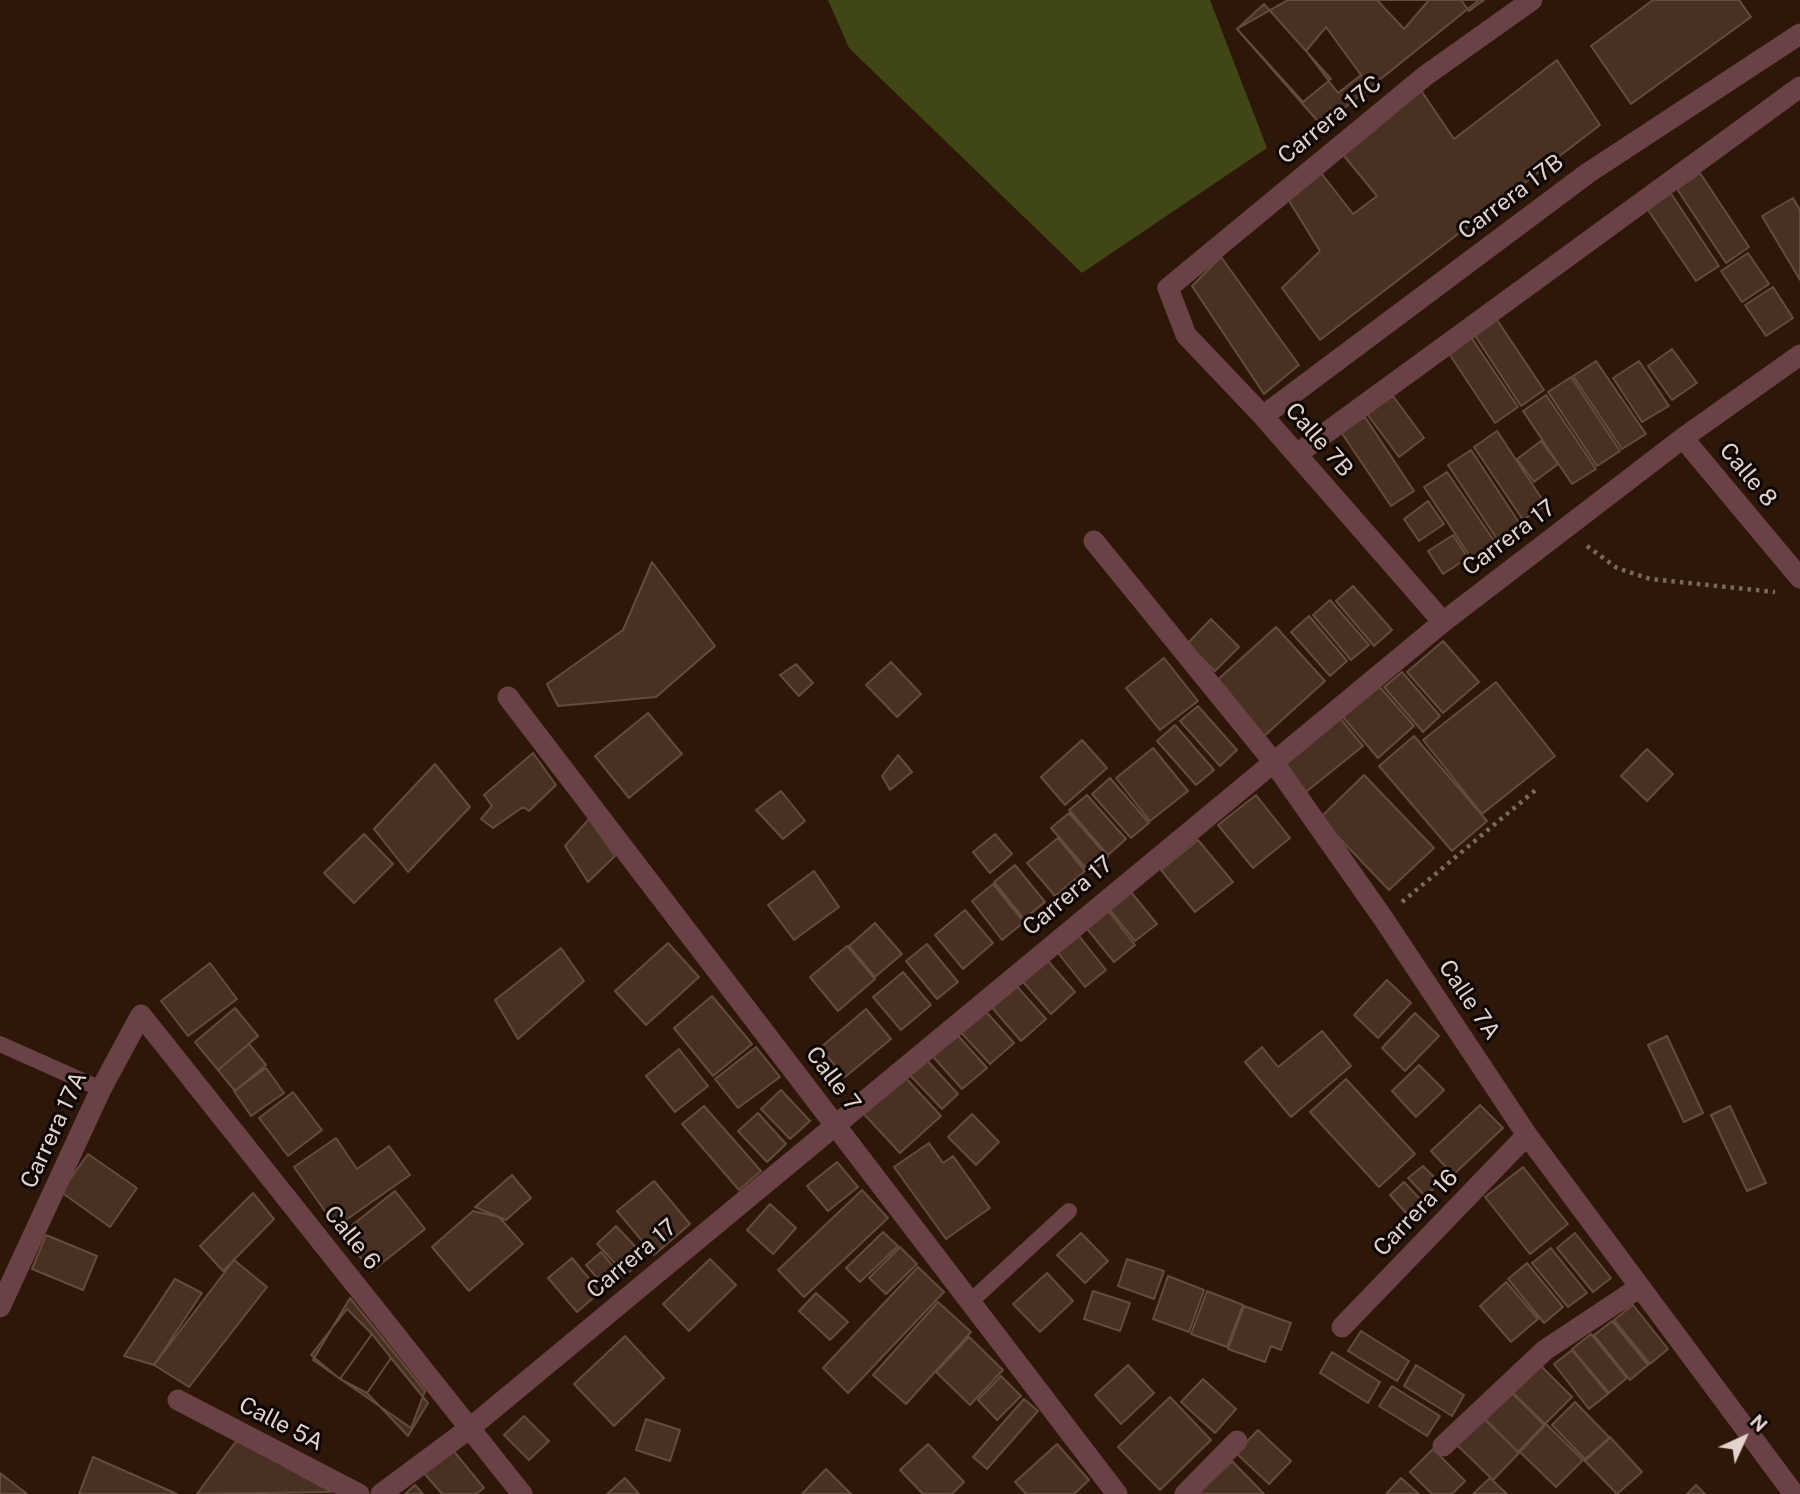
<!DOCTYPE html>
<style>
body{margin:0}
#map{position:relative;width:1800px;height:1494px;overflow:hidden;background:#2c1709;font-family:"Public Sans",sans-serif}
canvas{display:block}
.north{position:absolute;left:1709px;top:1403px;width:70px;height:70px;-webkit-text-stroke:5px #0d0502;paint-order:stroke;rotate:45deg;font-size:19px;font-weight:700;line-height:28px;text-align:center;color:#e2d3cb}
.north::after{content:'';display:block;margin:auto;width:24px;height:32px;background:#e2d3cb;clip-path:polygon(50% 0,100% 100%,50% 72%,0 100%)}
</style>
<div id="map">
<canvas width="1800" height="1494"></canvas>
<div class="north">N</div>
</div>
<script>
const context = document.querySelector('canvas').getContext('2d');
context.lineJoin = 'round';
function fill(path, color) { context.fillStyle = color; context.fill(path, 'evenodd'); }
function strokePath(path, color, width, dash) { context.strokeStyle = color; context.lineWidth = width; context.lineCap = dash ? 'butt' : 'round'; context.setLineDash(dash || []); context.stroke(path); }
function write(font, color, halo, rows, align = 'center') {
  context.font = font + ' "Public Sans",sans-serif'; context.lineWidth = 6; context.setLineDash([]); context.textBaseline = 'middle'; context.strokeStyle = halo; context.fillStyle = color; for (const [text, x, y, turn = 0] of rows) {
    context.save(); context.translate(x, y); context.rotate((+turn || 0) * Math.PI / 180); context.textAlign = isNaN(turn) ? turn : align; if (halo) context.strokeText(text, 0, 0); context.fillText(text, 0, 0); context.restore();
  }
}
fill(new Path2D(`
 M828,0H1210L1267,148L1082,273L849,48Z`), '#404715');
const building = new Path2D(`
 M1288,0H1479L1322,126L1237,29Z
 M1377,0H1429L1404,29Z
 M1461,0H1484L1469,11Z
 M1653,0H1739L1751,17L1631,104L1591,46Z
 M1264,4L1331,79L1303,102L1237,29Z
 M1326,27L1361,75L1338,93L1306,51Z
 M1557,60L1600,125L1320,340L1282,288L1320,251L1286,196L1318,169L1353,214L1377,196L1340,151L1418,86L1454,139Z
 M1700,173L1749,247L1726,263L1677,189Z
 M1670,192L1719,266L1696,281L1646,207Z
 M1793,198L1800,210V280L1762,216Z
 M1748,253L1769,284L1742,302L1721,271Z
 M1221,257L1299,365L1264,394L1192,286Z
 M1773,287L1793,318L1766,336L1745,305Z
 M1495,317L1544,390L1521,406L1472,331Z
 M1469,334L1518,407L1495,423L1446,349Z
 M1672,349L1697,383L1672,400L1648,366Z
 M1596,361L1646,434L1622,449L1573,376Z
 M1639,361L1669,406L1642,422L1613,378Z
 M1571,377L1620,451L1597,466L1548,392Z
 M1546,395L1596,469L1572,484L1523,411Z
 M1393,396L1424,438L1399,457L1367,414Z
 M1365,417L1414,491L1391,506L1341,432Z
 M1497,431L1546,505L1523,520L1474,447Z
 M1541,441L1558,464L1534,482L1517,459Z
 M1471,450L1520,524L1497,539L1448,465Z
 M1447,472L1497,545L1473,561L1424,487Z
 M1428,501L1444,524L1419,541L1404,519Z
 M1453,535L1468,558L1443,574L1428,551Z
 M652,562L715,646L656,697L558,706L547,684L623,630Z
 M1353,586L1392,630L1374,646L1336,601Z
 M1330,600L1369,645L1351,660L1313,615Z
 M1309,616L1347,661L1330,676L1291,632Z
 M1211,619L1239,647L1215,671L1187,644Z
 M1276,627L1325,681L1262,738L1213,684Z
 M1443,641L1479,682L1443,713L1407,672Z
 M1164,658L1198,701L1160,730L1126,688Z
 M891,662L921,694L897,717L866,685Z
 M796,664L813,683L799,696L780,675Z
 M1402,672L1440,716L1423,732L1384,687Z
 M1496,682L1555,756L1482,814L1423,740Z
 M1378,685L1414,726L1378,758L1342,716Z
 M1198,706L1237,750L1220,766L1180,721Z
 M648,713L682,754L629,798L595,756Z
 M1339,717L1363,746L1306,792L1283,764Z
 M1175,725L1214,770L1196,785L1157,741Z
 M1414,736L1487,821L1452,851L1379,766Z
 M1082,740L1107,768L1065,805L1041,777Z
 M1153,748L1188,791L1150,821L1116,778Z
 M1647,749L1673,774L1647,801L1621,776Z
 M533,753L556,785L529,811L523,807L493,828L481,819L492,806L484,795Z
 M898,755L912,772L890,790L882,776Z
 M435,764L470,807L408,872L374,829Z
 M1364,775L1434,848L1389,890L1320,818Z
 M1110,778L1149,823L1131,838L1092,794Z
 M781,791L805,821L783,839L756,810Z
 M1087,795L1126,839L1108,855L1069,810Z
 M1256,795L1290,838L1253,868L1218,825Z
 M1069,813L1108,857L1090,873L1051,828Z
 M589,819L615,856L588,882L565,846Z
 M364,834L393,864L354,903L324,873Z
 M995,834L1012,854L990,873L973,852Z
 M1058,838L1085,871L1055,896L1027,863Z
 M1198,840L1233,882L1195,912L1161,870Z
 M1015,865L1045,902L1024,919L994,882Z
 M814,871L839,907L794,940L768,905Z
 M993,884L1024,922L1002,940L972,901Z
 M1126,886L1157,924L1135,941L1105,904Z
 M1105,907L1135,945L1114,962L1084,925Z
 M965,910L993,943L963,969L935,935Z
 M875,923L902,954L875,977L849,946Z
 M1076,932L1106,970L1085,987L1055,949Z
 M668,943L699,977L646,1025L615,991Z
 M927,944L958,982L937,999L906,961Z
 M847,946L875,979L838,1011L810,977Z
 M561,948L584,981L518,1039L495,1000Z
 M1042,954L1075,992L1051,1014L1018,976Z
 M210,963L237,999L188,1036L161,1001Z
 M903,972L931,1005L901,1030L873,997Z
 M1387,980L1411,1003L1378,1038L1354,1015Z
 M1012,981L1046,1019L1021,1041L988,1003Z
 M712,996L752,1044L713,1076L674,1028Z
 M980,1005L1014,1043L990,1064L956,1027Z
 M235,1008L258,1036L218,1070L195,1042Z
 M866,1009L891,1039L845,1077L820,1048Z
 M1415,1013L1439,1036L1405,1071L1382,1048Z
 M953,1030L987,1068L962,1089L928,1051Z
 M1322,1031L1351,1066L1291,1117L1245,1062L1262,1047L1278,1067Z
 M1667,1036L1703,1113L1684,1122L1648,1045Z
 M249,1044L266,1065L235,1091L218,1070Z
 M756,1047L780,1077L738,1108L715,1079Z
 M679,1049L708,1086L675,1112L646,1076Z
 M924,1057L958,1094L942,1109L907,1072Z
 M1419,1065L1444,1090L1416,1117L1392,1091Z
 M266,1068L284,1093L251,1116L234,1091Z
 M903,1075L941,1116L900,1153L862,1112Z
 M1346,1079L1415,1154L1379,1187L1310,1112Z
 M781,1090L810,1121L790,1139L761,1109Z
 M293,1092L322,1130L288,1156L259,1118Z
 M1480,1105L1503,1128L1453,1175L1431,1151Z
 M704,1106L761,1171L739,1190L682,1124Z
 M1730,1106L1766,1183L1747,1191L1711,1115Z
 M758,1113L786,1144L767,1162L738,1131Z
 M972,1114L999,1142L976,1165L948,1137Z
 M336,1138L357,1169L389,1146L410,1175L336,1227L294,1167Z
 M929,1143L943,1163L953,1156L990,1208L946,1239L894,1167Z
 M88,1154L137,1188L110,1227L61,1192Z
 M837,1162L858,1187L828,1211L807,1186Z
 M1423,1166L1440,1183L1425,1196L1408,1178Z
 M1523,1167L1568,1224L1530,1254L1485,1197Z
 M512,1175L531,1198L506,1220L475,1207Z
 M654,1181L690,1224L654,1255L617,1211Z
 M1404,1182L1421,1200L1406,1213L1390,1195Z
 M862,1190L888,1218L804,1297L778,1270Z
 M395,1191L425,1229L372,1271L341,1234Z
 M253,1193L274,1219L223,1271L200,1246Z
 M770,1204L796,1228L773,1254L747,1230Z
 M473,1211L499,1217L523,1244L469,1291L432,1247Z
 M616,1226L645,1257L626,1275L597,1244Z
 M883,1232L898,1246L860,1282L846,1268Z
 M1081,1233L1108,1261L1085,1283L1057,1255Z
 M1575,1233L1611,1278L1593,1292L1557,1248Z
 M46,1235L97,1256L83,1290L32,1269Z
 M900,1247L917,1264L886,1294L869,1278Z
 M1551,1248L1587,1293L1568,1307L1532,1263Z
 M601,1252L622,1277L607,1289L586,1265Z
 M572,1258L600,1292L577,1312L548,1278Z
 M710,1259L736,1285L689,1331L663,1304Z
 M1127,1259L1164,1271L1154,1299L1118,1286Z
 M234,1260L267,1287L189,1387L154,1365Z
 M1527,1263L1563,1307L1544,1323L1508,1279Z
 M918,1267L944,1292L848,1393L823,1368Z
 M1047,1273L1073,1301L1040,1332L1013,1304Z
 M1168,1276L1204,1290L1189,1332L1153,1319Z
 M175,1279L202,1293L154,1365L124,1356Z
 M1506,1282L1538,1319L1511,1342L1480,1306Z
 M1093,1291L1130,1303L1120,1331L1084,1319Z
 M1207,1291L1243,1305L1227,1347L1191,1334Z
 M816,1293L848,1322L830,1340L799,1311Z
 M350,1298L425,1391L411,1428L313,1360Z
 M938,1302L971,1332L906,1404L873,1375Z
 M1633,1305L1668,1349L1650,1364L1614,1320Z
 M1244,1306L1291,1323L1281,1350L1271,1346L1265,1362L1228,1349Z
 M347,1309L372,1334L340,1379L311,1355Z
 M1612,1321L1648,1365L1630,1380L1594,1335Z
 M1361,1331L1409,1361L1397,1381L1348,1351Z
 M372,1334L391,1358L367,1393L340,1379Z
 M1591,1334L1627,1378L1609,1393L1572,1349Z
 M625,1336L664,1378L614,1426L574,1384Z
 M969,1337L1003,1370L970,1405L936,1372Z
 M1572,1350L1608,1394L1589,1409L1554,1364Z
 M1332,1352L1380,1382L1368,1403L1320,1373Z
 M391,1358L428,1403L408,1436L367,1393Z
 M1536,1361L1572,1397L1545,1424L1509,1389Z
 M1128,1365L1154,1393L1121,1424L1095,1395Z
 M1416,1365L1464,1395L1452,1416L1404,1386Z
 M1001,1376L1021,1396L997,1420L978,1400Z
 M1203,1379L1236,1409L1215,1433L1181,1402Z
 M1392,1386L1440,1416L1427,1436L1379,1406Z
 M1508,1389L1544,1425L1518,1452L1481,1416Z
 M1170,1397L1211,1440L1160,1490L1118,1447Z
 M1024,1399L1038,1411L987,1469L973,1457Z
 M1575,1402L1610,1438L1586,1460L1552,1425Z
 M524,1416L549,1441L529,1460L504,1435Z
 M1483,1417L1519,1453L1493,1480L1456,1444Z
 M646,1419L680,1430L670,1461L636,1450Z
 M1546,1424L1583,1460L1556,1487L1520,1452Z
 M1258,1430L1291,1461L1269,1484L1236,1453Z
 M1610,1437L1642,1472L1617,1494L1584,1460Z
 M237,1440L332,1492L197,1494Z
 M928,1444L964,1482L952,1494H923L900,1470Z
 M1057,1444L1089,1480L1074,1494H1026L1015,1482Z
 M452,1449L484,1488L476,1494H442L424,1473Z
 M1433,1449L1465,1481L1452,1494H1432L1410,1472Z
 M93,1457L177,1494H79Z
 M1232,1461L1264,1494H1198Z
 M826,1469L851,1494H802Z
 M0,1473L27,1494H0Z
 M625,1478L639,1494H607Z
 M1401,1478L1419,1494H1386Z
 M1490,1478L1507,1494H1473Z
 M415,1485L423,1494H405Z
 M1696,1485L1705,1494H1687Z`);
fill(building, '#483123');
strokePath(building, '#644b3c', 2);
strokePath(new Path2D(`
 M1587,546L1617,568L1650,579L1775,592
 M1402,902L1538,788`), '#7b685d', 4.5, [3.5, 5]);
strokePath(new Path2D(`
 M0,1044L101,1089
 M970,1302L1069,1211`), '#6a4145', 16);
strokePath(new Path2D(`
 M1263,416L1588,173L1800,34
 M1683,438L1800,578
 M1297,454L1800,87
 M1094,541L1272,760L1383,918L1527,1135L1794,1494
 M1443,622L1263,416L1186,335L1168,288L1425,76L1532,0
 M508,697L1117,1494
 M0,1307L101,1089L141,1015L522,1494
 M1342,1327L1527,1135
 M178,1400L359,1494
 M1443,1446L1545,1350L1640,1287
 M381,1494L470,1428L1443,622L1683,438L1800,355
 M1185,1494L1237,1441`), '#6a4145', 21);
write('23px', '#e2d3cb', '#0d0502', [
 ["Carrera 17C",1330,120,-39],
 ["Carrera 17B",1511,197,-37],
 ["Calle 7B",1319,440,49],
 ["Calle 8",1748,475,50],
 ["Carrera 17",1509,538,-37],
 ["Carrera 17",1068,896,-40],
 ["Calle 7A",1469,1000,56],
 ["Calle 7",833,1079,53],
 ["Carrera 17A",54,1130,-65],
 ["Carrera 16",1416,1213,-46],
 ["Calle 6",352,1238,51],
 ["Carrera 17",632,1259,-40],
 ["Calle 5A",281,1424,27]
]);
</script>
